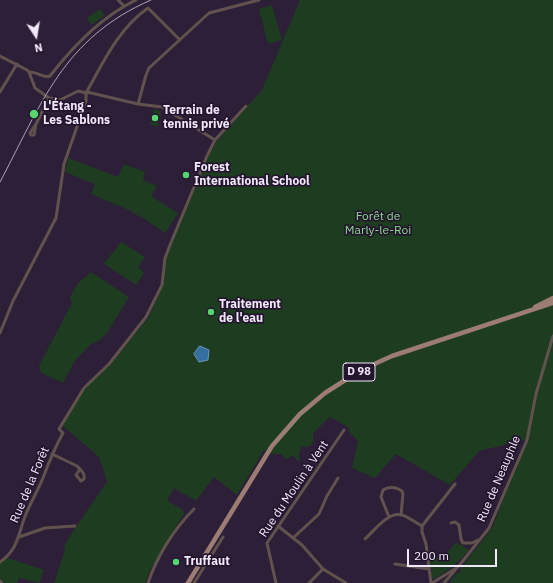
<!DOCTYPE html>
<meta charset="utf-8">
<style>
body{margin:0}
#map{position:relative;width:553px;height:583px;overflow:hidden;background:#2d1f38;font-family:"IBM Plex Sans",sans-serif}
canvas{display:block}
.north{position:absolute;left:16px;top:16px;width:40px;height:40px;-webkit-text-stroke:3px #24152e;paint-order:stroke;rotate:168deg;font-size:11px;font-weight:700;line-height:16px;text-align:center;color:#f1e8f9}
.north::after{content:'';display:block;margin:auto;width:14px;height:18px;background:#f1e8f9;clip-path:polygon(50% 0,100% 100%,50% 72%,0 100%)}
.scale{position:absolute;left:407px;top:549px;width:90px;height:18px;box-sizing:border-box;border:2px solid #f1e8f9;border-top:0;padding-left:5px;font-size:12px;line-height:14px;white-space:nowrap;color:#f1e8f9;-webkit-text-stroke:3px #24152e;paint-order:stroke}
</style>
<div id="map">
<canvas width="553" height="583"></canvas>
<div class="north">N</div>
<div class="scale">200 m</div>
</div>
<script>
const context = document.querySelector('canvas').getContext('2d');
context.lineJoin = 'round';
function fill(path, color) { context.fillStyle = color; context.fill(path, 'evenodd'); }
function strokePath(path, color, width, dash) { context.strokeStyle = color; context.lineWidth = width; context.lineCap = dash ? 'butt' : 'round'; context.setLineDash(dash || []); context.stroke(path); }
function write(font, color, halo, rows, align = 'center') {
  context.font = font + ' "IBM Plex Sans",sans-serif'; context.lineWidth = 3.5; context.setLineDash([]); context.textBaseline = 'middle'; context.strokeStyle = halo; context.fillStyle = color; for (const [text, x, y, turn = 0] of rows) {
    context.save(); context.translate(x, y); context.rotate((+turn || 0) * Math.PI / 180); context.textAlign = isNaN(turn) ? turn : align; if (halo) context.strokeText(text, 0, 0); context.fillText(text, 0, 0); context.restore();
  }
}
fill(new Path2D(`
 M300,0H553V583H452L450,581L457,573H460V569L492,528L526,441L532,440L529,439L479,451L450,485L396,454L375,478L352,468L358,441L350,433L348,427L330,417L313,433V442L310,446L301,447L299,453L300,460L298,461L295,458L294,455L286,459L281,454H273L264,450L237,495L214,477L196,501L174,488L167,500L185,512L150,570L145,583H54L64,553L65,544L78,524L107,482L104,471L99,457L62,425L86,387L111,364L148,318L162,288L166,258L208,157L217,141L262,90Z
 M272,5L282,40L268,44L259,9Z
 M100,9L105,16L91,25L87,18Z
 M154,109L161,111L157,127L150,124Z
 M68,158L118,177L124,164L145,172L143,180L157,186L151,196L178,213L165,233L139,215L138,216L131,211L91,194L95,184L65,172Z
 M121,242L145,257L138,267L144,273L136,285L103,263L106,261Z
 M91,272L129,297L107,333L101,339L90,345L74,362L63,383L41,373L39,366L72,303L70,298L77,284Z
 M456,542L469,550L454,566L434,579L432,578L431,572L433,570L431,568L430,562L441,555L444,557Z
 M8,558L44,570L39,583L19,578L17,583H4L0,579V563Z`), '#1e3c20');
const water = new Path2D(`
 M200,346L209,350L208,360L199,362L194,354Z`);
fill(water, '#33709f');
strokePath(water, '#6c94ba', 1);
strokePath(new Path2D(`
 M118,0L124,6
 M0,56L27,70L29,72L35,88L49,98L60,100L78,91L86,93
 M29,72C37,71 43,79 50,76C74,45 101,17 136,0
 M0,92L17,64
 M87,92L138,104L162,107L215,140
 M86,93C103,63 118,29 148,8L180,40
 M138,104L146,75L149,68L209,13L259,0
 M36,124L34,135H31L30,133L36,124L49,98
 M0,333L13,301L56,218L64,164L86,101V93
 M52,454L77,466L80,469L76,475L81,481L84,479C85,475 83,472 80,469
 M389,517L381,497L383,490C389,486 397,487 402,491L403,494L401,515
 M451,523L455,522L459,525L461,539L463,543H472L478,540
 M278,526L302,545L323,569L346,583
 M19,537L45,528L75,526
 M293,538L319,514L327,496L338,478
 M365,539C374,531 388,511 402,515C409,517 416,523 422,526
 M0,562C19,549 18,533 26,514C31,502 38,490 43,478C49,462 55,447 63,433L59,429L84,388L109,364L146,317L162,285L165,258L170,245L207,156L215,140L246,106
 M395,564L429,569
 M0,581L2,583
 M148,583C157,556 174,529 194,509
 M194,583L223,537
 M276,583L267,543L344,430
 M309,583L323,569
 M431,583L426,544L422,532V526L455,484
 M432,583L458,567L489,528L527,440L536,394L553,336
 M444,583L456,569`), '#62524d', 3);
strokePath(new Path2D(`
 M535,307L553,298
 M188,583L272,446L300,414L325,393L361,370L392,356L553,303`), '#9d7d73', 4.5);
strokePath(new Path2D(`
 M0,182C41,105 63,38 151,0`), '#aea3b7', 1);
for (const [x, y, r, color] of [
 [34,114,5,"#57d570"],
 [155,118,4,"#57d570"],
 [186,175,4,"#57d570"],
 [211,312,4,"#57d570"],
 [176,562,4,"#57d570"]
]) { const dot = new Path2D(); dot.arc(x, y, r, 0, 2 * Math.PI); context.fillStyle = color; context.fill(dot); strokePath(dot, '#24152e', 1.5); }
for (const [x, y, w] of [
 [359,372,32]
]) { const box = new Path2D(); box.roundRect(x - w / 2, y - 9, w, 18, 3); context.fillStyle = '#24152e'; context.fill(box); strokePath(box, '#f1e8f9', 1); }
write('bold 11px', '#f1e8f9', null, [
 ["D 98",359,372]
]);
write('bold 12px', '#f1e8f9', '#24152e', [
 ["L'Étang -",43,107],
 ["Les Sablons",43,121],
 ["Terrain de",163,111],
 ["tennis privé",163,125],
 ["Forest",194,168],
 ["International School",194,182],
 ["Traitement",219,305],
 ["de l'eau",219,319],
 ["Truffaut",184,562]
], 'left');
write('12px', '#8edb91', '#24152e', [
 ["Forêt de",378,217],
 ["Marly-le-Roi",378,231]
]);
write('12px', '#f1e8f9', '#24152e', [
 ["Rue de Neauphle",499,479,-67],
 ["Rue de la Forêt",30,485,-67],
 ["Rue du Moulin à Vent",294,489,-56]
]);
</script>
